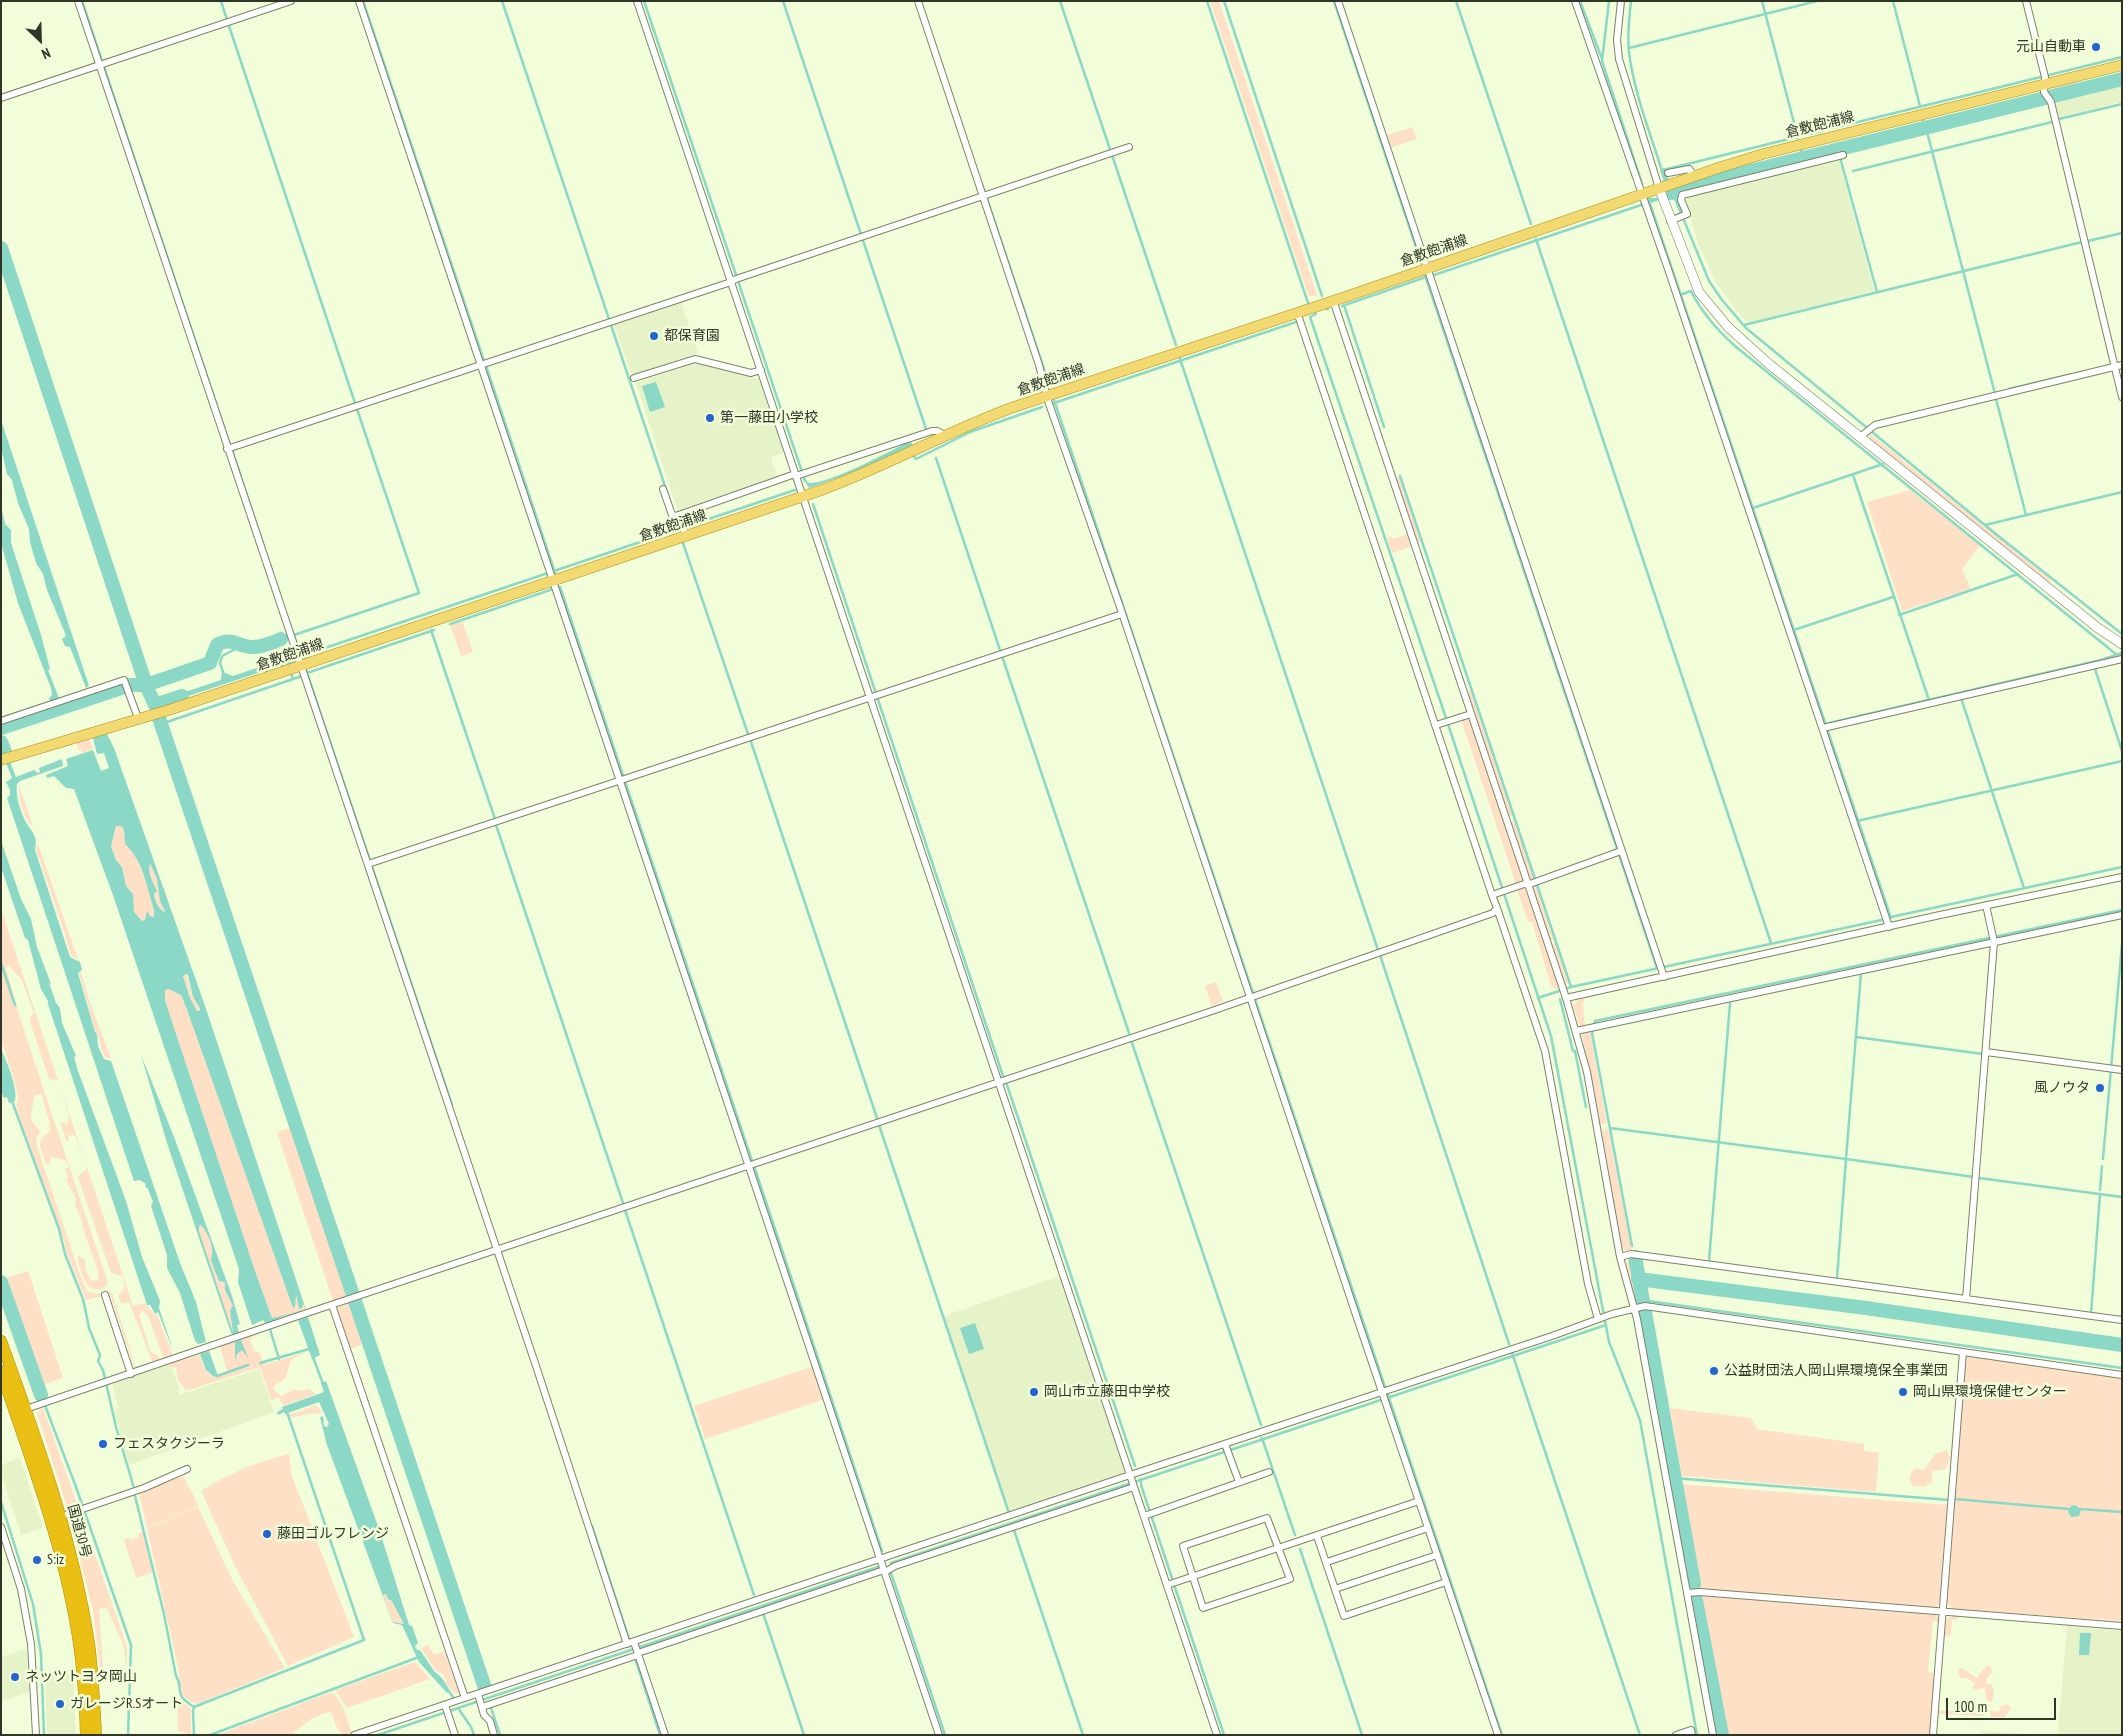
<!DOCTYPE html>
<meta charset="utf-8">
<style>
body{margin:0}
#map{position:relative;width:2123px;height:1736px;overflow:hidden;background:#f2fdd9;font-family:"PT Sans Narrow",sans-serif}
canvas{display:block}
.frame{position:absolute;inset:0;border:2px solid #313528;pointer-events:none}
.north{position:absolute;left:15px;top:15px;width:50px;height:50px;-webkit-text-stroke:4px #f2fdd9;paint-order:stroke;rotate:156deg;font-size:14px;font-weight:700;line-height:20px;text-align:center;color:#313528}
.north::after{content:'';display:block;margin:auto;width:18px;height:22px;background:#313528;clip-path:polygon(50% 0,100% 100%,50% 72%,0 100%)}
.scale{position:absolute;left:1946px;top:1698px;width:110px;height:22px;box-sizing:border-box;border:2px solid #313528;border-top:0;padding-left:6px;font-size:15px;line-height:18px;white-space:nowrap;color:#313528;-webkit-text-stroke:4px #f2fdd9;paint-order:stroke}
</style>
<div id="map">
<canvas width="2123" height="1736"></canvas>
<div class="frame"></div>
<div class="north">N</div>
<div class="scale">100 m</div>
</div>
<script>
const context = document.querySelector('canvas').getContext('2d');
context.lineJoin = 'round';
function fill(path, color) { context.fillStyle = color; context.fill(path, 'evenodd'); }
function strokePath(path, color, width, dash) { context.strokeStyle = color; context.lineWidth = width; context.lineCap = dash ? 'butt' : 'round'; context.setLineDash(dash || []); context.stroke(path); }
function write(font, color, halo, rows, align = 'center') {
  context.font = font + ' "PT Sans Narrow","Noto Sans JP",sans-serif'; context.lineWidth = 5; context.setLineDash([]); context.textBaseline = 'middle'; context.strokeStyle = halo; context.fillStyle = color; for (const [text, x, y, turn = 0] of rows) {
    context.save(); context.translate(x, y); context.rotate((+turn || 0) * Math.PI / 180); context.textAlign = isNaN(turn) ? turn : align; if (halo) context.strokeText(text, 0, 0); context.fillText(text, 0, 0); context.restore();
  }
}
fill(new Path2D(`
 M2122,82V102L2060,117L2054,99Z
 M1839,159L1874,291L1747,323L1732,305L1715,281L1698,243L1684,199L1685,197Z
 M681,302L698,353L632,376L614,325Z
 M700,364L759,379L784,452L771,457L778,478L678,512L636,383L689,365Z
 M1060,1276L1125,1468L1124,1473L1010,1512L944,1316Z
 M170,1364L180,1390L178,1391L179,1395L259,1369L274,1412L129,1465L114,1410L118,1408L112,1383Z
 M20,1458L43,1528L21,1535L1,1472V1465Z
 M2067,1626L2122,1631V1735H2058Z
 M26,1649L29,1692L1,1701V1657Z
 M73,1672L76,1735H47L45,1676Z
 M1980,1731L2041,1735H1979Z`), '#e6f2c7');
fill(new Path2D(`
 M1210,1H1219L1317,295L1310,297L1307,292Z
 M2076,81L2077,87L2051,92L2055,86Z
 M1412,127L1417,139L1389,148L1385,136Z
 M1869,433L2051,580L2048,584L1871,441Z
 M1399,477L1421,542L1418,543L1397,479Z
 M1910,490L1980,545L1962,569L1971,589L1902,611L1867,502Z
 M1407,534L1411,547L1392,553L1387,538L1391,536L1393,539Z
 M462,621L473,652L461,656L450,625Z
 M1470,689L1513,816H1509L1468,693Z
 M1465,718H1469L1522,878V881L1516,884L1461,719Z
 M89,737L93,749L82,753L81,750L79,751L76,741Z
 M20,784V788L33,826C24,821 16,794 20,784Z
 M1514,820L1534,879H1530L1511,822Z
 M116,826H121L124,830L125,844C143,860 147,888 154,910V917L150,916L147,912L145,920L142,921L134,912L133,894L126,886L122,867L116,860L111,846Z
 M38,844L78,959L71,956L64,931L36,849Z
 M150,863L157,879L160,901L166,911L164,912C157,906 153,898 156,888C150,882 147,870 150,863Z
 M1535,884L1554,940H1550L1533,890Z
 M1523,887L1525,888L1558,985V988L1555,989L1551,986L1532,922H1528L1517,890Z
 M1,909L133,1306L145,1303L155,1315L157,1314L173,1356L164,1359L148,1316L143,1311L139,1315L151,1353L158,1355L160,1361L135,1369L110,1294L86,1300L67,1254L64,1241L21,1122L16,1105L18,1099L15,1082L1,1040ZM9,966L22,980L34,1013L29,1018L49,1079L58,1080L69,1116L68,1123L65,1124L60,1121L66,1141H69L68,1137L72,1134L76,1137L87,1168L78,1177L111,1273L122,1276C125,1285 127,1289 118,1295L121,1304L129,1302L153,1363L136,1368L112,1293L110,1292L96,1294L87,1291L80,1275L36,1143L37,1137L40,1133C38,1126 31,1124 31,1116C31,1109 35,1103 34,1096L41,1094L50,1124L49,1132L41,1139L40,1146L46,1164H50V1159L53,1157L66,1161L69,1167L65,1169L68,1176L66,1180L76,1199L75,1205L82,1221L83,1228L97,1269L99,1276L97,1281L91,1280L86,1272L85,1259L79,1256L77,1258C82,1272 84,1295 104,1288L108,1283L21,1021L6,968Z
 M1555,942L1568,983H1565L1552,944Z
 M81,972L89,1000L111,1058H106C99,1050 101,1038 95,1030L79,973Z
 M186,974L193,997L200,1008V1011L197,1012L190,998L183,975Z
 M1216,982L1223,1001L1215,1004L1216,1006L1212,1007L1205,986Z
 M169,989L181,995L186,1007L293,1308L295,1307V1293L297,1294L299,1309L304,1304L306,1310L272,1318L255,1271L176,1034L165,1000V990Z
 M1585,998L1583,1003L1585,1026H1580L1573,1006L1578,1000Z
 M1590,1030L1607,1124H1600L1582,1035L1584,1032Z
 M293,1127L349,1296L333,1301L277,1132Z
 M1608,1128L1632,1252L1625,1250L1622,1247L1602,1131Z
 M201,1225L207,1233L213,1249V1266L225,1282V1290L233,1306L230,1310L233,1333L230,1327L199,1231V1226Z
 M1633,1258L1631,1264L1638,1301L1635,1302L1626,1264Z
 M28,1271L63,1378L42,1385L6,1278Z
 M352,1302L365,1343L351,1349L337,1308Z
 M253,1334L254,1336L250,1339L254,1351L260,1353L262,1360L267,1364L306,1352L291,1360L285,1379L275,1385L273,1389L281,1396L295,1389L299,1391L309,1389L316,1394L283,1406L279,1397L271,1400L260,1367L186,1391L178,1380L176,1368L174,1367L172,1369L170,1363L200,1355C203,1363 205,1374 214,1378L227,1371L220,1346Z
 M1966,1356L2122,1379V1621L1954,1609L1949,1606L1946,1599Z
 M814,1366L825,1399L705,1439L694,1406Z
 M316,1405L322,1412L319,1414L312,1413L290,1418L288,1415Z
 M43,1408L78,1506L68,1510L37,1413Z
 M1670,1408L1751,1418L1757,1429L1864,1444V1451L1879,1453L1876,1492L1682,1476Z
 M1947,1450L1950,1459L1946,1469L1932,1471V1482L1924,1487L1913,1486L1909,1480L1911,1473L1915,1468L1924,1470L1935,1454Z
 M289,1454L292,1476L354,1637L288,1666L236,1568L201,1491C227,1474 259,1461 289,1454Z
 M183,1476L199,1506L147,1528L139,1493Z
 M1679,1484L1948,1505L1941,1600L1937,1606L1931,1608L1698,1588Z
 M198,1507L233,1581L285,1668L197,1704L188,1700L182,1694L178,1667L147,1529Z
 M81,1514L127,1647L126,1670L124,1647L107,1608L99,1609L103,1667H100L93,1610L70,1519Z
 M143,1532L153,1572L136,1578L124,1540L129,1537L130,1540L139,1537L138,1534Z
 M386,1594L392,1600L404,1624L393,1622L383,1595Z
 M1700,1595L1936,1615L1939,1621H1933L1928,1672L1935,1673L1930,1735H1725Z
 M1954,1616H1959V1619L1952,1620L1951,1635L1944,1636L1947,1619Z
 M429,1645L434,1655L444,1651L459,1693L455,1694L446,1684L444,1675L435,1670L421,1648Z
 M415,1662L430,1679L347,1708L335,1690Z
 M1990,1665L1992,1672L1986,1680L1988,1684H1992L1994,1693L1992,1702H1989L1986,1700L1985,1688L1974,1690L1973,1687L1975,1683L1967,1678H1961L1958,1674L1959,1669L1962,1668L1977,1678L1986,1666Z
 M332,1692C343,1704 347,1716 351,1732L344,1735L338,1730L331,1712C315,1714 304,1724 292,1735H217Z
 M177,1699L191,1708V1735L178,1731Z
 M2003,1705H2008L2011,1708L2005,1717H1990V1710L1999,1712L2000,1707Z
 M1939,1710L1980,1713L1983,1714V1716L1937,1714Z`), '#fde0c5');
fill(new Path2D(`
 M1664,168L1677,198L1672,200L1669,196L1641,207L1640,203L1647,201L1645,198H1655L1668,194L1660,170Z
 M656,382L665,407L650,412L642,386Z
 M1,420L89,686L86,688L70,647L65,646L62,639L66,636L65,633L47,590L43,574L36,563L30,542L29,529L18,503L12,480L7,474L1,447Z
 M910,441L913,445L856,471L809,488L803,479L805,478L808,483C828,485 890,451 910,441Z
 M1,506L5,524L11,530V543L41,635L50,669L48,670L59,698L50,702L49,698L52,695L51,688L18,603L1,543Z
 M287,635L288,638L284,644L271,649L268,647L266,648L263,643Z
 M283,659L285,664L167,703V698L221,680L222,672L233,676Z
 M107,734L114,748L205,1006L306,1310L281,1317L266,1324L263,1320L252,1325L238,1282L239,1269L114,898L74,789L66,788L54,776L47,778L46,775L68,766L66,759L93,750L101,771L109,768L104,753L97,754L93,738ZM116,826H121L124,830L125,844C143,860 147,888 154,910V917L150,916L147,911L145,920L142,921L134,912L133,894L126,886L122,867L116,860L111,846ZM150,863L157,879L160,901L165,911L164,912C158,908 155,901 154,894L157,891C153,882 147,874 150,863ZM186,974L188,975L193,997L200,1008V1011H197L190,998L183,976ZM169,989L181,995L186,1007L293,1308L295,1307L296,1294L299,1309L302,1308L303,1304L306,1310L272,1318L255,1271L176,1034L165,1000V990Z
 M62,759L63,766L20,781L17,784C15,796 21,814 27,824C33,833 38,838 35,850L70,957L80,962L82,970L78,973L95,1032L97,1034L98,1046L104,1059L111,1061L180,1263L196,1302L206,1342L198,1344L195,1341L180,1293L167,1268V1255L151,1206L153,1202L148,1189L145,1186L146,1184L140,1180L134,1181L7,798L10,795V790L6,782L12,778L6,763L10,762L16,777L34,770L38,773L40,772L39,768Z
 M1,841L21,899L31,919L37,947L51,984L49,983L56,1003L60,1008L62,1023L76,1056L74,1057L78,1071L126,1201L142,1257L160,1301L159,1308L174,1353L158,1312L155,1314L150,1305H147L48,1004V1001L41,989L28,940L25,938L1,867Z
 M1,1049C7,1062 18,1088 15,1101L9,1103L7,1097L4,1098L1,1091Z
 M141,1055L174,1137L232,1296L240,1324L237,1325L239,1333L232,1335L229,1327L167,1143ZM201,1225C209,1234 215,1249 211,1260L219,1281L225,1282V1290L233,1306L230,1310L233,1333L199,1231V1226Z
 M308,1317L320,1355L312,1359L298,1320Z
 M975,1323L984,1349L969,1354L960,1328Z
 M241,1340L248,1358L242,1350L237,1354L235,1361V1342Z
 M209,1351L218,1376L214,1377L206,1370L200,1354Z
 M326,1381L380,1532L409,1625L412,1626L418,1643L415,1646L417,1650H420L434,1671L442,1678L450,1691L447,1693L419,1662L402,1625L393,1623L327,1445L320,1417L323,1416L324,1426L327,1427L329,1424L319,1402L285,1414L284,1412L278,1415L277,1412L283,1409L282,1407L324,1392L321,1383ZM386,1594L388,1599L392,1601L404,1624L393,1622L383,1595Z
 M2075,1505L2081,1510L2079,1516L2071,1517L2068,1512L2071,1506Z
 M2080,1633H2091L2089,1655H2079Z`), '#8ad8c5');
strokePath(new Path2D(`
 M82,1L230,445
 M221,1L227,20
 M363,1L484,361
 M502,1L609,319
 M644,1L736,275
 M783,1L926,429
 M1060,1L1176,345
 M1207,1L1308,303
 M1224,1L1322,296
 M1334,1L1421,262
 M1456,1L1531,224
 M1580,1L1602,59
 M1609,1L1602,61L1642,184
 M1631,1C1629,18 1627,35 1629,52C1634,93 1650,132 1662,171
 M1762,1L1798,138
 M1893,1L1920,106
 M229,26L355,403
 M1629,48L1817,1
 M1923,119L1925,128
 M2059,119L2122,104
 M1926,128L1995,394
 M1801,150L1803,158
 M1838,150L1877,292
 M1663,170L2122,57
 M1853,171L2052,122
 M982,184L1049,384
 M1674,196L1709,281L1722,300L1746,328L1997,535L2122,634
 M1649,201L1891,918
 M1536,239L1771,943
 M2088,241L2122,233
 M1425,275L1657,968
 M1431,276L1644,204
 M738,281L805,481
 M1680,295L1691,291C1702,313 1717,330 1735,346L2117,655
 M1344,305L1384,427
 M1342,306L1426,277
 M1327,309H1328
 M1316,314L1310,317L1446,718L1551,1036L1609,1342L1640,1420L1697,1735
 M611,325L671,504
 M1744,325L2082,242
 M1179,356L1378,950
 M486,366L555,573
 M2009,389L2072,374
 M1996,399L2026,515
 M1054,400L1385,1387
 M1054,403L1296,322
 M232,450L279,592
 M914,456L916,459L970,432L1042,407
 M936,458L1000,650
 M1853,475L1929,700
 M1400,476L1535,879
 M813,504L1003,1076
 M1753,508L1883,464
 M675,521L679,531
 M1985,525L2122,492
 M683,543L748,734
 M560,587L752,1161
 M1899,615L2018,574
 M450,624L553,589
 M431,630L495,819
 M1794,630L1893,597
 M293,632L294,635L419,593L357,409
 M294,636L301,657
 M301,656L795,490
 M1002,656L1129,1033
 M2095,669L2122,751
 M306,670L452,1105
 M307,673L434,630
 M291,674L293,679
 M224,675L220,663L222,656L243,645
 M90,696L91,698
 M1961,698L2024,888
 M60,706L61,708
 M13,722V724
 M161,724L302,676
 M1825,724L2101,660L2122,653
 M750,739L877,1118
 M1857,821L2122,761
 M496,825L623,1203
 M1537,885L1571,987
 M1891,917L2122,867
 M1380,955L1509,1344
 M1,963L15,1005
 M1861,973L1846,1159L1974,1177
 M1538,998L1571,987L1886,919
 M1560,999L1573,1051H1575L1586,1107
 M1856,1037L1983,1054
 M1131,1040L1261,1425
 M1006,1082L1135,1466
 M12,1101L59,1229L65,1254L83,1299L89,1328L100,1355L98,1361L103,1370L116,1427L134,1488
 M879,1125L1009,1513
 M1610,1128L1846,1159L1837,1278
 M2103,1159L2122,944
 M754,1166L882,1551
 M1979,1178L2122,1197
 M2100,1190L2102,1166
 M625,1210L754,1595
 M1632,1246L1592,1033L1595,1021L2122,910
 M1709,1261L1730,1003
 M1641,1300L2122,1368
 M2091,1314L2100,1194
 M270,1329L279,1359
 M1512,1353L1640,1735
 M313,1357L323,1384
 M260,1363L309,1349
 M217,1376L248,1365
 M41,1395L76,1487L131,1645L128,1735
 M1388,1395L1502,1735
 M1262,1438L1295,1535
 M1674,1478L1949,1500
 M1141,1479V1485L1224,1735
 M135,1496L164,1614L176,1676C185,1690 171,1692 194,1707L193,1711L194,1735
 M1955,1499L2069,1509
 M1,1502L33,1604L41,1654L44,1735
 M2080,1509L2122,1512
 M592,1526L629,1639
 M1014,1530L1083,1735
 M1300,1549L1362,1735
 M891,1563L1606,1325
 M890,1570L945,1735
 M763,1613L804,1735
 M635,1658L660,1735
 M448,1690L453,1697
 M490,1705L500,1735
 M194,1707L364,1640L287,1412
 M458,1708L471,1727L474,1735
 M210,1735L419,1657
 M378,1735L881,1566`), '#8ad8c5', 2.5);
strokePath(new Path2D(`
 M1671,193L1747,172L2122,79
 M1,248L146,685L210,663L217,645C231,636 239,647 253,647C263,647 273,642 281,639
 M269,667L301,656
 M159,718L485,1688
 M1,728L130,685H146L155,705L182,696
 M1,742L5,752
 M1635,1257L1694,1584
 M1638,1279L1866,1308L2122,1345
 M1,1282L41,1395
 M1696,1600L1722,1735`), '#8ad8c5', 14);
const street = new Path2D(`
 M78,1L537,1369L627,1644
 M359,1L939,1735
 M637,1L1217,1735
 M918,1L1039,365L1048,401L1120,607L1357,1318L1498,1735
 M1338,1L1664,977
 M1575,1L1669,272L1889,927
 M1621,1L1617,40L1619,59L1659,188
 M2026,1L2045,77L2044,92L2051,102L2122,397
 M1,98L291,1
 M1668,173L1689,169L1695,176
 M1670,221L1687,214L1681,200L1682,195L1843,155
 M1333,300L1566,998L1587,1072L1620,1257L1637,1319L1713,1735
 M1297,312L1492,895
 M634,378L695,359L751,373L761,370
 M1860,437L1875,425L2122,365
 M227,449L728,283L736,279L1129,147
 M796,476L932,431H937L945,435
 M663,489L672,515L676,516L795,474
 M678,515L686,536
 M1,721L124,680L138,718
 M1436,725L1471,714
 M1823,728L2122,659
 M368,864L1122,614
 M1527,885L1621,851
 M1497,908L1545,1051L1588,1284L1598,1319
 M1566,998L1940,915L2122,877
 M1576,1031L2122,915
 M1986,1052L2122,1070
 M1620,1257L1631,1254L2122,1320
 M105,1295L131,1374
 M1966,1299L1994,942L1986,905
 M332,1305L465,1698
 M23,1410L295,1317L1209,1012L1493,913L1497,908L1492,895L1527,883
 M1225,1444L1239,1482
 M1144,1516L1269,1472
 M59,1517L144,1488L187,1469
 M1267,1518L1290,1579L1203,1608L1183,1546Z
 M1,1527L21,1589L31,1644L36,1735
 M1317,1536L1344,1616L1446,1582
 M1327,1562L1428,1528
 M885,1572L895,1566L1134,1487
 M1167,1585L1419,1501
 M1335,1589L1437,1555
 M1687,1593L1700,1592L2122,1626
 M634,1642L665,1735
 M638,1653L884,1570
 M478,1694L484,1715L490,1721L494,1735
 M445,1705L455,1735
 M482,1707L638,1655
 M354,1735L1130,1475L1552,1336L1612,1314L1645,1306L2122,1375
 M1676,1735L1691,1730L1692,1735
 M1933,1735L1963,1352`);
const secondary = new Path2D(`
 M1659,188L1699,292L1728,327L1769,364L2098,628L2122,644`);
const primary = new Path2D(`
 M1,760L172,709L816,492C883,468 944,433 1011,408L1345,297L1721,167L1763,154L2122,65`);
const highway = new Path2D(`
 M1,1341C37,1440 73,1540 89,1644C93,1674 94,1704 96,1735
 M1,1371C29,1454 61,1539 76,1625C83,1662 85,1698 86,1735`);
strokePath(street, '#7b8464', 8);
strokePath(secondary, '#7b8464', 10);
strokePath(primary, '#a98f1b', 11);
strokePath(highway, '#a98f1b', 12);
strokePath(street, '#fff', 6);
strokePath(secondary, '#fff', 9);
strokePath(primary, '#f2d972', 10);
strokePath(highway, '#e9bf14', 11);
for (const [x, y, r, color] of [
 [2096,47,5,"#2464d0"],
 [654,336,5,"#2464d0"],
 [710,418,5,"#2464d0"],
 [2100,1088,5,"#2464d0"],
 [1714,1371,5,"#2464d0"],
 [1034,1392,5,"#2464d0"],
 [1903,1392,5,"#2464d0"],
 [103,1444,5,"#2464d0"],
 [267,1534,5,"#2464d0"],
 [37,1560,5,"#2464d0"],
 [15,1677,5,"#2464d0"],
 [60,1704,5,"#2464d0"]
]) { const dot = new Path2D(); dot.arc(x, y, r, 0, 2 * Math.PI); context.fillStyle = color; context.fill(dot); strokePath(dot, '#f2fdd9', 2); }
write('14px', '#313528', '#f2fdd9', [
 ["元山自動車",2086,47,"right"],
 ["都保育園",664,336],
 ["第一藤田小学校",720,418],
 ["風ノウタ",2090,1088,"right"],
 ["公益財団法人岡山県環境保全事業団",1724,1371],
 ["岡山市立藤田中学校",1044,1392],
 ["岡山県環境保健センター",1913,1392],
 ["フェスタクジーラ",113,1444],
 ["藤田ゴルフレンジ",277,1534],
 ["S:iz",47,1560],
 ["ネッツトヨタ岡山",25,1677],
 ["ガレージR.Sオート",70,1704]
], 'left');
write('14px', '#313528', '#f2fdd9', [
 ["倉敷飽浦線",1820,125,-14],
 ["倉敷飽浦線",1434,251,-19],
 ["倉敷飽浦線",1051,380,-19],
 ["倉敷飽浦線",673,526,-19],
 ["倉敷飽浦線",290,655,-19],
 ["国道30号",79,1531,75]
]);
</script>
